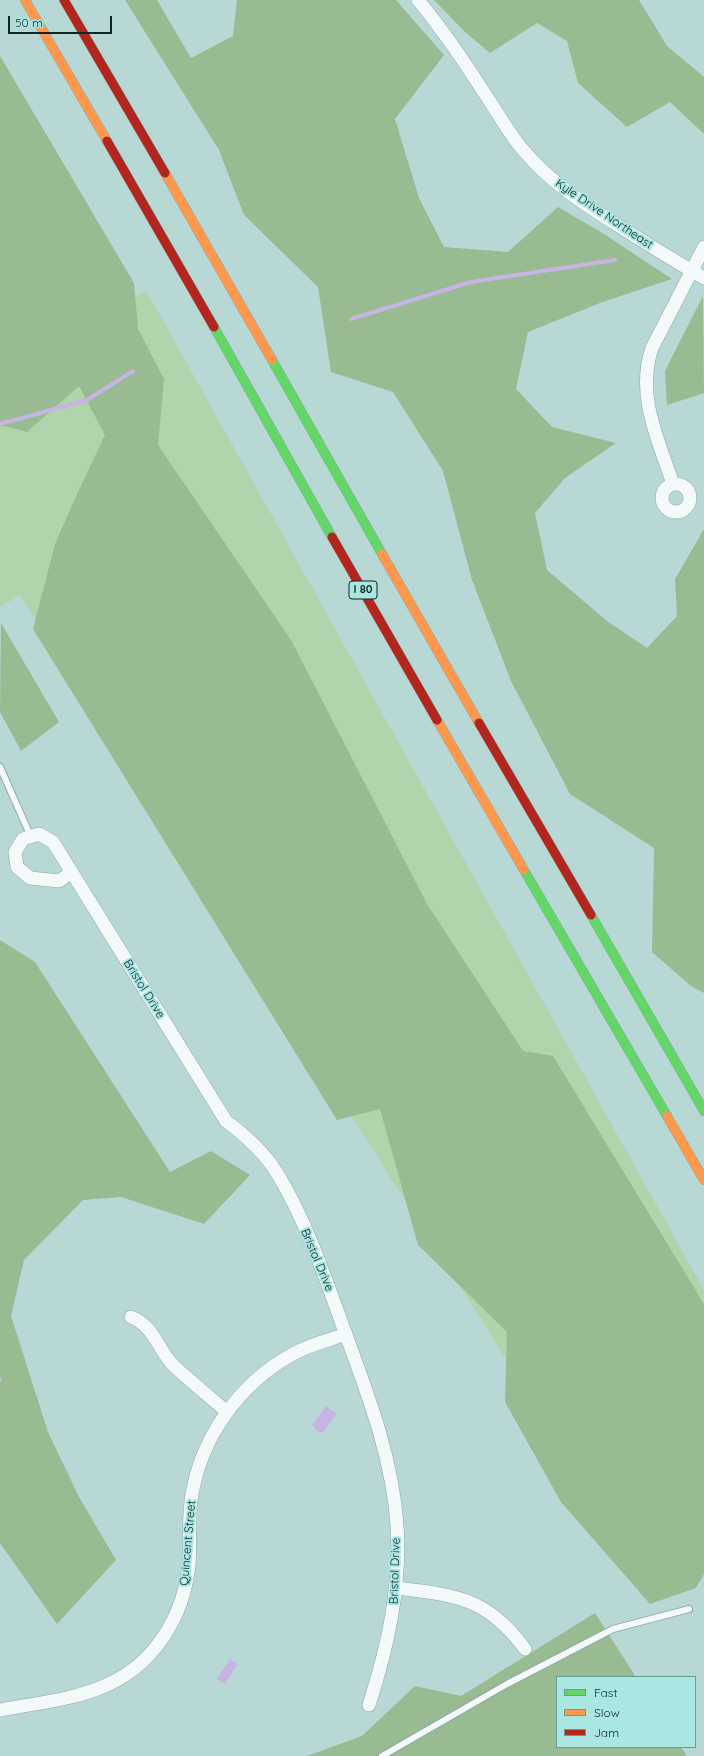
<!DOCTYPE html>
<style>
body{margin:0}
#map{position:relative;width:704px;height:1756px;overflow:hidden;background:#b8d8d6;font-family:Quicksand,sans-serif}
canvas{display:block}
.legend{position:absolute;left:556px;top:1676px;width:140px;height:72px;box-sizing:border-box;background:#aae6e2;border:1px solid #6c9a97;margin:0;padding:5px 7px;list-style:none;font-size:12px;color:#0f2726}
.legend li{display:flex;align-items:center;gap:8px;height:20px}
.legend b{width:20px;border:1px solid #6c9a97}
.scale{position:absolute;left:8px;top:16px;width:104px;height:18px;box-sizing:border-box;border:2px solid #0f2726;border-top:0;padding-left:5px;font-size:12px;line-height:14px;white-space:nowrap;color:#0f2726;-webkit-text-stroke:3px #aae6e2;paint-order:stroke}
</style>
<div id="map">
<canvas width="704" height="1756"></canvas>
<ul class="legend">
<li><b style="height:5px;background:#63d668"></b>Fast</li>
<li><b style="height:5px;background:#ff974d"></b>Slow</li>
<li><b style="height:5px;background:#b3261e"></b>Jam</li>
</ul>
<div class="scale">50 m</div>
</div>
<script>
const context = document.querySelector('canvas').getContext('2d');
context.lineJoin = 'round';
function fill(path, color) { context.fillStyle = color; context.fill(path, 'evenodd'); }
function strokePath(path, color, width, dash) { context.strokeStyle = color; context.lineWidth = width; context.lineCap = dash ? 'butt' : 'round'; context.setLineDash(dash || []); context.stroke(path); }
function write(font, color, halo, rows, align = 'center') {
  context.font = font + ' Quicksand,sans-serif'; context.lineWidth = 4; context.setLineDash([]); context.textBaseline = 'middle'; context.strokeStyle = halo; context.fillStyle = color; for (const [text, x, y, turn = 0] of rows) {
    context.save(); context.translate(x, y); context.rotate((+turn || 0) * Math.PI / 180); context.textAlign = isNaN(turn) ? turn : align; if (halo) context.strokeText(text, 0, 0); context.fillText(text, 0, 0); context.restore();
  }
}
fill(new Path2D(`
 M146,290L704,1290V1545L644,1576L20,595L0,607V382Z`), '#b0d4ab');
fill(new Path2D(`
 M125,0H157L191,58L233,36L237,0H396L444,55L395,119L419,198L444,247L508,252L558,207L604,234L672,279L600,303L528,332L516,389L552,427L616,443L565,478L535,513L547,570L607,621L647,648L677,616L675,579L704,529V993L691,986L652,952L654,848L570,794L511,681L472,580L443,471L393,392L331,372L318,287L244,215L219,150Z
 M434,0H639L667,46L704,77V134L670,102L627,127L578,83L567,41L537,23L490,53L465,32Z
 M0,56L134,283L138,329L164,379L158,445L291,640L427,904L523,1051L553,1056L704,1304V1574L696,1588L650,1604L561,1502L505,1402L507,1332L418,1245L380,1109L337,1120L33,629L55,544L77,494L105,435L79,386L27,432L0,425Z
 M703,296L704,393L667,405L665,371Z
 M1,623L59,722L21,751L0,712Z
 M0,940L35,962L170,1172L211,1151L250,1175L204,1224L121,1197L83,1200L24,1260L11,1316L48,1432L78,1495L116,1560L57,1624L0,1543Z
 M595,1613L636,1677H557V1747H681L687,1756H307L362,1736L415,1686L461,1696Z`), '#98bb92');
fill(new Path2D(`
 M326,1406L337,1414L323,1432H318L312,1425Z
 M230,1659L238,1664L225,1684L217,1679Z`), '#c7b4e5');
strokePath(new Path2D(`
 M351,319L471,282L615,260
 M0,424L87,400L133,371
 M0,1379V1380`), '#c7b4e5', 4);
const lane = new Path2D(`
 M0,767L31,837
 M382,1756L507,1684L613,1629L689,1609`);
const street = new Path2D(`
 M418,0C443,30 464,61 485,94C498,113 509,134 524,151C551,183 584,204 619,226C647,244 675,261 704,278
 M662 498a14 14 0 1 1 28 0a14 14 0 1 1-28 0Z
 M673,484C658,439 636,395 652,348L704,247
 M72,872L59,881L30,878L17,867L15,852L23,839L39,834L53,842L226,1121C246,1136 264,1152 277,1173C305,1219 324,1274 342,1324C366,1390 392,1454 397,1525C401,1587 388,1646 369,1705
 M131,1317C154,1326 157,1348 173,1365C190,1381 209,1396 227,1412
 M396,1588C455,1595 487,1597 525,1649
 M0,1710C36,1703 75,1700 109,1684C156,1662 184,1615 189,1564C191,1539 187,1514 193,1489C205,1429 247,1375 303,1349C317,1343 332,1339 346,1334`);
const fast = new Path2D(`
 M214,327L332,537
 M272,360L382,554
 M524,870L667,1116
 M591,915L704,1111`);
const slow = new Path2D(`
 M25,0L107,141
 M165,173L272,360
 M382,554L479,723
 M437,720L524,870
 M667,1116L704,1180`);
const jam = new Path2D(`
 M64,0L165,173
 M107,141L214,327
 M332,537L437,720
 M479,723L591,915`);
strokePath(lane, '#8ea7a6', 8);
strokePath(street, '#8ea7a6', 14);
strokePath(fast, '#8ea7a6', 10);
strokePath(slow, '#8ea7a6', 10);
strokePath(jam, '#8ea7a6', 10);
strokePath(lane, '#f4f9f9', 6);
strokePath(street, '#f4f9f9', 13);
strokePath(fast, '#63d668', 9);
strokePath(slow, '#ff974d', 9);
strokePath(jam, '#b3261e', 9);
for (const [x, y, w] of [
 [363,590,28]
]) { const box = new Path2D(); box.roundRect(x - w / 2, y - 9, w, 18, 3); context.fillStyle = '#aae6e2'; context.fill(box); strokePath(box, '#0f2726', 1); }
write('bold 11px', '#0f2726', null, [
 ["I 80",363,590]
]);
write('12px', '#0f2726', '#aae6e2', [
 ["Kyle Drive Northeast",604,214,34],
 ["Bristol Drive",144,989,58],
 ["Bristol Drive",317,1260,67],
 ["Quincent Street",188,1543,-85],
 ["Bristol Drive",395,1571,-88]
]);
</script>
